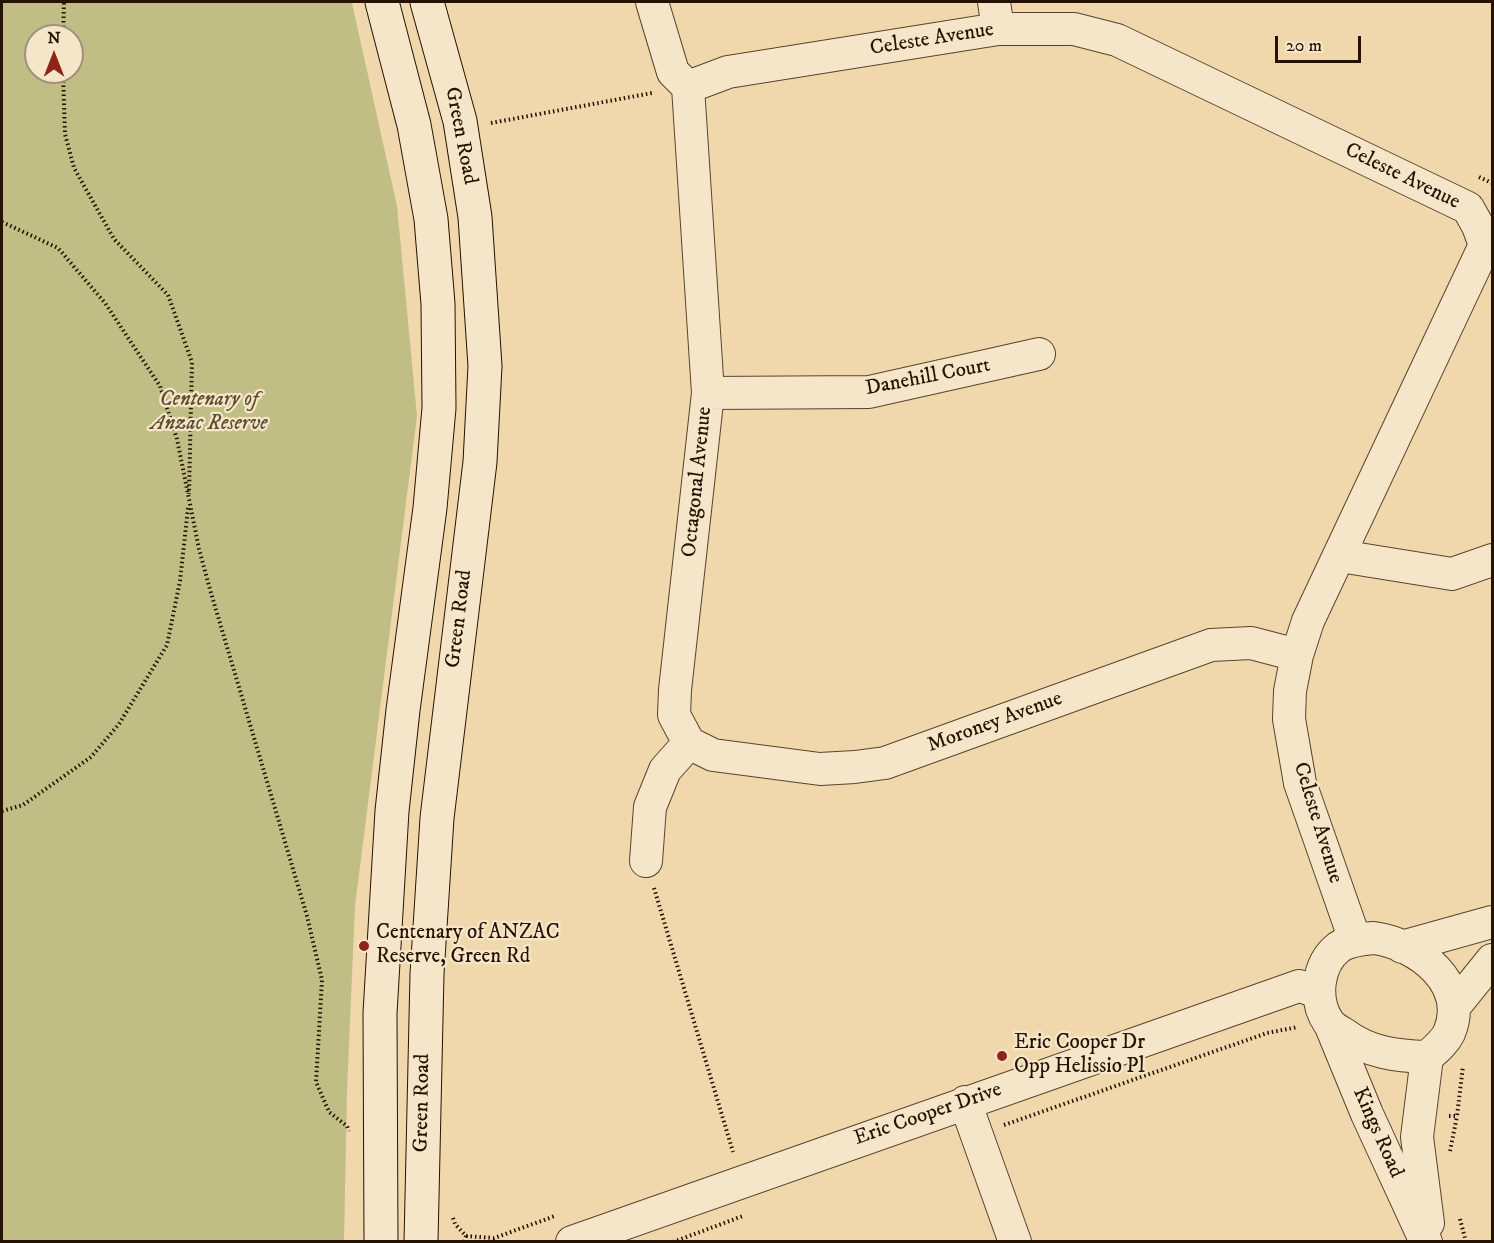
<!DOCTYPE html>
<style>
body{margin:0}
#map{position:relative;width:1494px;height:1243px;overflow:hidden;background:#f0d8ac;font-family:"IM FELL DW Pica",serif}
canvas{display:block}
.frame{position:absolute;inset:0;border:3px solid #261201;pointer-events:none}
.north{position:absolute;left:24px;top:24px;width:60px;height:60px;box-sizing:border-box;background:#f5e6c9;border:2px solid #a29179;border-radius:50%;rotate:0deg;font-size:16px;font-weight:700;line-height:24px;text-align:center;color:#261201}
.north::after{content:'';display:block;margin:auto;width:21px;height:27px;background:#8f2418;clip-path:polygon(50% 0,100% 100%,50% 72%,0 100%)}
.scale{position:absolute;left:1275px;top:36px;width:86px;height:27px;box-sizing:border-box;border:3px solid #261201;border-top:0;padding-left:8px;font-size:18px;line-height:21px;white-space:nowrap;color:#261201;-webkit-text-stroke:4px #f5e6c9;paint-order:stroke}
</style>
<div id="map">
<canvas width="1494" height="1243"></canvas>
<div class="frame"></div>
<div class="north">N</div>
<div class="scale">20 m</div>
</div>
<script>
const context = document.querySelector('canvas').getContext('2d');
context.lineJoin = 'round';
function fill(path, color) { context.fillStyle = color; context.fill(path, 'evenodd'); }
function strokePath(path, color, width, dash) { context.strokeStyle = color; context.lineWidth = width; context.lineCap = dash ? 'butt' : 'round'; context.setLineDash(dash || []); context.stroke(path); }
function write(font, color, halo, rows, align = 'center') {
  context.font = font + ' "IM FELL DW Pica",serif'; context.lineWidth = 4.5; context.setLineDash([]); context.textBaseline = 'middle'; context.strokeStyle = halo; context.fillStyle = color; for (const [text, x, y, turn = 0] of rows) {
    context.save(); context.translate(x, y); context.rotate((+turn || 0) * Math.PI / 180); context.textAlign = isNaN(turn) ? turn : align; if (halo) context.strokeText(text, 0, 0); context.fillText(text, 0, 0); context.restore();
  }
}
fill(new Path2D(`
 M2,2H351L352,3L397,206L417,416L355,906L347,1091L344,1241H2ZM36,36H72V72H36Z`), '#c0bd85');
const street = new Path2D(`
 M652,2L673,72L688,87
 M994,2L998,29
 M688,87L728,72L998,29H1074L1117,40L1468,208L1478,226L1485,245L1308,621L1297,655L1290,691L1289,719L1300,783L1355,940
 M688,87L708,393L675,690L674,715L689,743
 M708,393L869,392L1039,354
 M1340,556L1452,574L1492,560
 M689,743L713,755L820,769L855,767L885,763L1211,645L1251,643L1297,655
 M646,861L650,807L665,770L689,743
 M1374,938C1418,944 1470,984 1449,1033C1444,1043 1435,1050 1427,1057C1397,1056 1369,1053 1344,1034C1339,1031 1332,1027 1329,1023C1313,1000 1317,964 1339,947C1349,940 1362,939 1374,938Z
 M1402,947L1492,922
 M1454,1007L1492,960
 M1330,1024L1367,1114L1426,1242
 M1427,1057L1417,1137L1428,1223
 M965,1102L1015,1242
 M572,1242L1299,986L1319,992`);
const secondary = new Path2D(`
 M381,1242L380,1013L392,811L403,710L430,508L439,408L438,304L431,219L414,125L382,2
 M421,1242L427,974L437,818L480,462L485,366L475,217L460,121L427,2`);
strokePath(street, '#58442c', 34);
strokePath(secondary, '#261201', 35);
strokePath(new Path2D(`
 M63,36L64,2
 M63,72L65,134L74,168L114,239L168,295L192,362L189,494
 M491,123L652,93
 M1479,177L1492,183
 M2,222L58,248L105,303L160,386L177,439L199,549L211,593L307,916L322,980L316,1082L329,1112L347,1126L349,1131
 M2,811L23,805L91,757L119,724L167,645L180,581L188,508
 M654,888L733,1152
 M1449,1116H1457L1463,1066
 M1004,1125L1267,1033L1298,1027
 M1450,1151L1457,1116
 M453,1218L455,1224L466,1236L464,1242
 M1460,1219L1466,1242
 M466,1236L494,1238L555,1216
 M673,1242L743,1216`), '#261201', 4, [1.5, 3]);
strokePath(street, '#f5e6c9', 32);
strokePath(secondary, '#f5e6c9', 33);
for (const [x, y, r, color] of [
 [364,946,6,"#8f2418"],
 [1002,1056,6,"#8f2418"]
]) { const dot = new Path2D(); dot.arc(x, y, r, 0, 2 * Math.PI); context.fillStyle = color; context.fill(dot); strokePath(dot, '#f5e6c9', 2); }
write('21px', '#261201', '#f5e6c9', [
 ["Celeste Avenue",932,40,-9],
 ["Green Road",460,136,79],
 ["Celeste Avenue",1402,177,26],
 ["Danehill Court",928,378,-11],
 ["Octagonal Avenue",698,482,-84],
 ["Green Road",460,619,-83],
 ["Moroney Avenue",995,723,-20],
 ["Celeste Avenue",1317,823,73],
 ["Green Road",423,1103,-89],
 ["Eric Cooper Drive",928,1115,-19],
 ["Kings Road",1377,1133,66]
]);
write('italic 21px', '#5c4e2f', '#f5e6c9', [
 ["Centenary of",209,401],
 ["Anzac Reserve",209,425]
]);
write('21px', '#261201', '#f5e6c9', [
 ["Centenary of ANZAC",376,934],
 ["Reserve, Green Rd",376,958],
 ["Eric Cooper Dr",1014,1044],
 ["Opp Helissio Pl",1014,1068]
], 'left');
</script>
